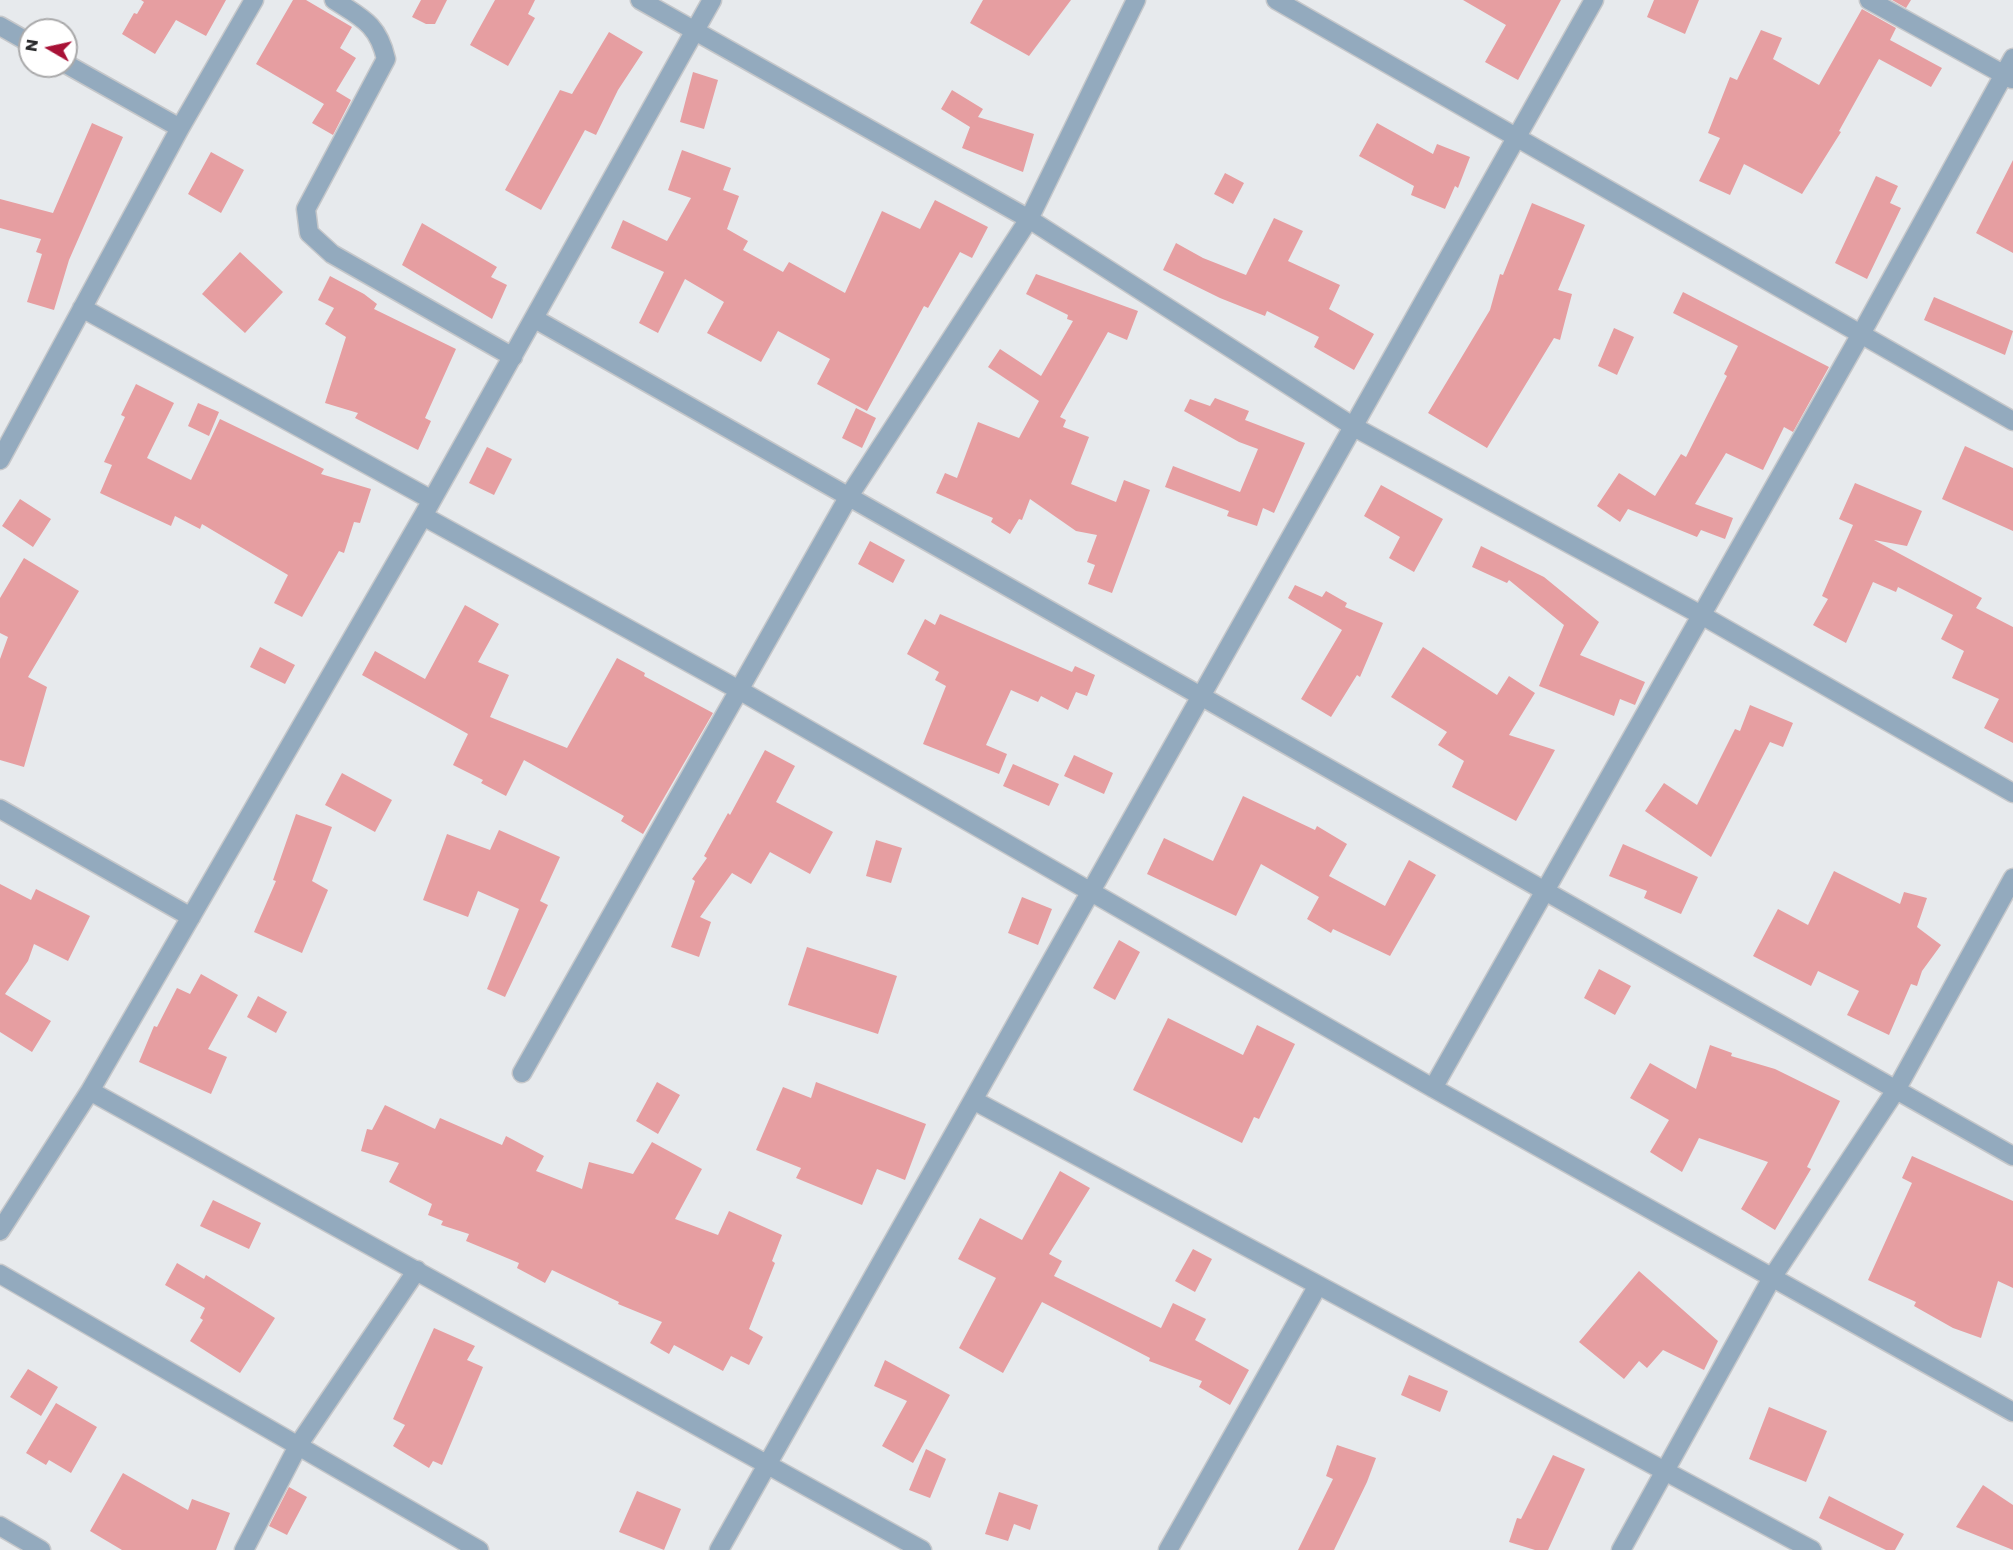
<!DOCTYPE html>
<style>
body{margin:0}
#map{position:relative;width:2013px;height:1550px;overflow:hidden;background:#e7eaed;font-family:Poppins,sans-serif}
canvas{display:block}
.north{position:absolute;left:18px;top:18px;width:60px;height:60px;box-sizing:border-box;background:#fff;border:2px solid #a9a9aa;border-radius:50%;rotate:279deg;font-size:16px;font-weight:700;line-height:24px;text-align:center;color:#28292b}
.north::after{content:'';display:block;margin:auto;width:21px;height:27px;background:#a81136;clip-path:polygon(50% 0,100% 100%,50% 72%,0 100%)}
</style>
<div id="map">
<canvas width="2013" height="1550"></canvas>
<div class="north">N</div>
</div>
<script>
const context = document.querySelector('canvas').getContext('2d');
context.lineJoin = 'round';
function fill(path, color) { context.fillStyle = color; context.fill(path, 'evenodd'); }
function strokePath(path, color, width, dash) { context.strokeStyle = color; context.lineWidth = width; context.lineCap = dash ? 'butt' : 'round'; context.setLineDash(dash || []); context.stroke(path); }
fill(new Path2D(`
 M141,0H226L206,36L176,20L155,54L122,34L134,13L137,14L144,2Z
 M293,0H306L352,27L340,48L356,58L336,91L351,100L333,135L312,123L324,104L256,64Z
 M421,0H447L435,24H426L412,17Z
 M495,0H535L528,14L535,18L508,66L470,45Z
 M983,0H1071L1029,56L970,23Z
 M1463,0H1561L1518,80L1485,62L1506,25Z
 M1654,0H1699L1685,34L1647,17Z
 M1892,0H1911L1906,8Z
 M1862,9L1896,28L1890,40L1942,68L1931,87L1879,59L1839,131L1841,132L1802,194L1744,164L1730,195L1699,181L1720,138L1708,133L1730,77L1737,80L1761,30L1782,38L1773,59L1819,85Z
 M609,32L643,52L618,90L596,135L585,130L541,210L505,190L560,90L572,94Z
 M693,72L718,80L704,129L680,122Z
 M952,90L983,109L978,117L1034,134L1023,172L962,148L970,127L941,109Z
 M92,123L123,137L69,260L54,310L27,302L42,254L36,252L41,239L0,228V199L53,213Z
 M1377,123L1433,154L1437,144L1470,157L1458,188L1455,186L1445,209L1411,195L1414,186L1359,156Z
 M682,150L731,168L723,190L739,196L727,229L748,241L743,250L783,272L789,262L845,293L882,211L920,229L935,200L988,227L972,258L960,252L928,308L924,306L867,411L817,384L830,359L778,331L761,362L707,333L724,302L685,279L658,333L639,323L664,272L611,248L623,220L667,241L691,198L668,190Z
 M211,152L244,170L221,213L188,194Z
 M2013,160V253L1976,233Z
 M1225,173L1244,183L1233,204L1214,194Z
 M1876,176L1898,186L1890,203L1901,208L1867,279L1835,263Z
 M1532,203L1585,225L1558,290L1572,294L1560,340L1554,338L1487,448L1428,413L1490,310L1500,274L1503,275Z
 M1274,218L1303,231L1288,261L1340,285L1329,309L1374,334L1354,370L1314,347L1319,337L1267,311L1265,316L1220,298L1163,270L1176,243L1203,258L1246,275Z
 M422,223L497,267L491,277L507,285L492,319L402,265Z
 M240,252L283,292L245,333L202,294Z
 M1036,274L1138,311L1127,340L1108,332L1060,417L1066,420L1063,427L1089,437L1071,484L1116,502L1124,480L1150,490L1112,593L1088,584L1095,565L1087,562L1097,535L1076,531L1030,499L1022,520L1019,519L1010,534L991,522L993,518L936,493L945,473L957,478L978,422L1019,438L1039,401L988,367L1000,349L1041,376L1073,321L1067,319L1068,315L1026,294Z
 M330,276L364,294L377,304L374,309L456,349L425,418L431,421L418,450L355,418L358,413L325,403L346,337L325,324L334,308L318,300Z
 M1683,292L1829,367L1793,432L1784,427L1763,470L1726,453L1695,504L1733,518L1725,539L1701,530L1697,537L1628,509L1620,522L1597,506L1619,473L1655,496L1681,454L1686,457L1727,376L1724,374L1738,346L1673,313Z
 M1934,297L2013,331L2005,355L1924,320Z
 M1614,328L1634,337L1617,375L1598,366Z
 M136,384L174,403L147,458L191,480L220,419L324,469L321,474L371,489L360,523L354,522L344,553L339,551L302,617L274,603L288,575L202,524L200,529L175,516L171,526L100,493L112,465L104,462L125,417L121,415Z
 M1215,398L1249,411L1245,420L1305,443L1274,513L1263,508L1257,526L1227,516L1229,511L1165,487L1173,466L1240,492L1258,449L1239,442L1184,411L1190,399L1210,406Z
 M198,403L219,412L209,436L188,426Z
 M856,408L876,418L862,448L842,438Z
 M1965,446L2013,468V531L1942,499Z
 M487,447L512,459L494,495L469,483Z
 M1855,483L1922,511L1907,546L1874,540L1982,598L1976,608L2013,627V743L1984,728L1999,699L1952,678L1964,651L1941,639L1953,615L1898,587L1896,592L1873,582L1846,643L1813,625L1828,599L1822,596L1853,525L1839,519Z
 M1381,485L1443,519L1414,572L1389,558L1400,537L1364,516Z
 M20,499L51,519L33,547L2,526Z
 M870,541L905,560L893,583L858,564Z
 M1481,546L1544,577L1599,622L1580,655L1645,682L1635,705L1620,699L1614,716L1539,686L1564,625L1509,580L1507,583L1472,567Z
 M24,558L79,591L28,677L47,687L24,767L0,760V659L8,637L0,633V598Z
 M1295,585L1322,597L1326,591L1347,603L1345,607L1383,623L1360,677L1357,675L1331,717L1301,699L1342,630L1288,598Z
 M465,605L499,624L478,662L509,675L490,717L567,748L617,658L645,673L644,676L713,713L643,834L621,821L624,816L524,760L506,796L481,783L483,780L453,765L468,734L362,675L375,651L425,679Z
 M940,614L1072,672L1075,666L1095,675L1087,696L1076,692L1068,710L1041,696L1038,702L1011,690L986,745L1007,754L999,774L923,744L946,686L935,680L939,672L907,654L925,619L935,625Z
 M260,647L295,665L285,684L250,667Z
 M1423,647L1497,695L1509,676L1535,693L1509,735L1555,750L1516,821L1452,787L1464,761L1438,745L1447,732L1391,697Z
 M1750,705L1793,723L1783,747L1770,742L1711,857L1645,811L1664,783L1697,805L1735,729L1740,731Z
 M765,750L795,766L776,802L833,832L810,874L770,852L751,884L732,873L700,917L711,922L699,957L671,947L695,881L692,879L707,858L704,856L728,813L730,815Z
 M1074,755L1113,773L1104,794L1064,776Z
 M1013,764L1059,784L1049,806L1003,786Z
 M342,773L392,800L375,832L325,805Z
 M1243,796L1315,830L1317,826L1347,844L1329,876L1385,906L1409,860L1436,875L1390,956L1333,929L1331,933L1307,919L1319,897L1261,864L1236,916L1147,874L1164,838L1213,861Z
 M296,814L332,827L312,881L328,890L302,953L254,932L276,881L273,880Z
 M499,830L560,857L540,901L548,905L505,997L487,989L519,909L478,891L468,917L423,900L447,834L490,850Z
 M876,840L902,848L891,883L866,876Z
 M1623,844L1698,877L1681,914L1644,898L1647,891L1609,876Z
 M1834,871L1900,904L1904,892L1927,898L1917,927L1941,945L1922,971L1917,986L1911,984L1889,1035L1847,1015L1859,991L1818,971L1811,986L1753,956L1778,909L1808,925Z
 M0,884L31,900L36,889L90,916L68,961L34,944L28,961L5,994L51,1021L32,1052L0,1032Z
 M1022,897L1052,909L1038,945L1008,933Z
 M1119,940L1140,952L1115,1000L1093,988Z
 M807,947L897,976L878,1034L788,1005Z
 M1599,969L1631,986L1615,1015L1584,998Z
 M201,974L238,995L208,1049L227,1057L211,1094L139,1062L154,1026L157,1027L177,988L190,994Z
 M258,996L287,1012L276,1033L247,1017Z
 M1168,1018L1243,1055L1257,1025L1295,1044L1259,1119L1254,1117L1242,1143L1133,1090Z
 M1710,1045L1732,1053L1731,1056L1775,1069L1840,1101L1807,1167L1811,1169L1775,1230L1741,1209L1768,1162L1699,1138L1682,1172L1650,1152L1669,1120L1630,1098L1650,1063L1696,1089Z
 M657,1082L680,1095L658,1134L636,1121Z
 M816,1082L926,1124L905,1180L877,1169L862,1205L796,1178L801,1168L756,1150L783,1087L811,1098Z
 M385,1105L435,1129L440,1118L502,1145L506,1136L544,1156L536,1171L582,1189L589,1162L633,1174L652,1142L702,1169L675,1219L718,1235L729,1211L782,1235L772,1261L775,1263L749,1329L763,1337L749,1365L731,1356L723,1371L674,1345L669,1354L650,1343L662,1322L618,1304L619,1302L552,1270L545,1283L517,1268L519,1263L466,1241L469,1234L441,1225L443,1221L428,1215L432,1204L389,1182L399,1163L361,1151L367,1129L372,1130Z
 M1912,1156L2013,1201V1288L1998,1281L1981,1338L1953,1328L1914,1306L1916,1302L1868,1280L1912,1183L1902,1178Z
 M1060,1171L1090,1188L1049,1254L1062,1261L1054,1276L1161,1328L1173,1303L1206,1319L1195,1340L1249,1370L1230,1405L1199,1387L1202,1381L1149,1361L1150,1358L1042,1302L1003,1373L959,1348L996,1278L958,1259L980,1218L1022,1240Z
 M213,1200L261,1223L249,1249L200,1226Z
 M1193,1249L1212,1259L1195,1292L1175,1281Z
 M177,1263L204,1279L206,1275L275,1318L240,1373L190,1341L203,1320L200,1318L205,1308L165,1285Z
 M1639,1271L1718,1341L1704,1370L1663,1350L1647,1368L1639,1361L1624,1379L1579,1342Z
 M434,1328L475,1346L467,1360L483,1367L442,1465L433,1461L429,1468L393,1446L405,1425L393,1419Z
 M885,1360L950,1395L913,1463L882,1446L907,1401L874,1386Z
 M28,1369L58,1387L41,1416L10,1397Z
 M1409,1375L1448,1391L1440,1412L1401,1395Z
 M56,1403L97,1427L71,1473L49,1460L46,1465L26,1453Z
 M1769,1407L1827,1431L1806,1482L1749,1459Z
 M1337,1445L1376,1458L1367,1482L1334,1550H1298L1333,1479L1326,1476Z
 M926,1449L946,1459L930,1498L909,1490Z
 M1553,1455L1585,1469L1548,1550H1535L1509,1542L1517,1518L1521,1519Z
 M123,1473L188,1510L192,1499L230,1513L216,1550H122L90,1531Z
 M1983,1485L2013,1505V1550L1956,1527Z
 M289,1487L307,1497L287,1535L269,1526Z
 M637,1491L681,1509L664,1550L619,1532Z
 M999,1492L1038,1505L1030,1530L1014,1524L1008,1541L985,1534Z
 M1829,1496L1904,1534L1895,1550H1886L1819,1518Z`), '#e69ea1');
const minor = new Path2D(`
 M334,0C362,18 378,24 386,59L306,209L309,233L332,254L513,357
 M640,0L1029,219L1354,427L1703,616L2013,793
 M1276,0L2013,421
 M1869,0L2012,79
 M0,26L30,43
 M66,64L180,128
 M82,308L432,500
 M535,319L2013,1156
 M0,460L180,128L254,0
 M423,516L739,690L1433,1088L2013,1412
 M0,809L191,917
 M522,1073L849,496L1029,219L1136,0
 M1433,1088L1861,334L2013,58
 M90,1091L922,1550
 M973,1100L1812,1550
 M0,1231L90,1091L423,516L712,0
 M0,1274L479,1550
 M0,1526L41,1550
 M244,1550L299,1444L417,1270
 M719,1550L1594,0
 M1168,1550L1317,1287
 M1621,1550L1773,1276L1896,1090L2013,878`);
strokePath(minor, '#c5c7ca', 21);
strokePath(minor, '#93aabe', 18);
</script>
